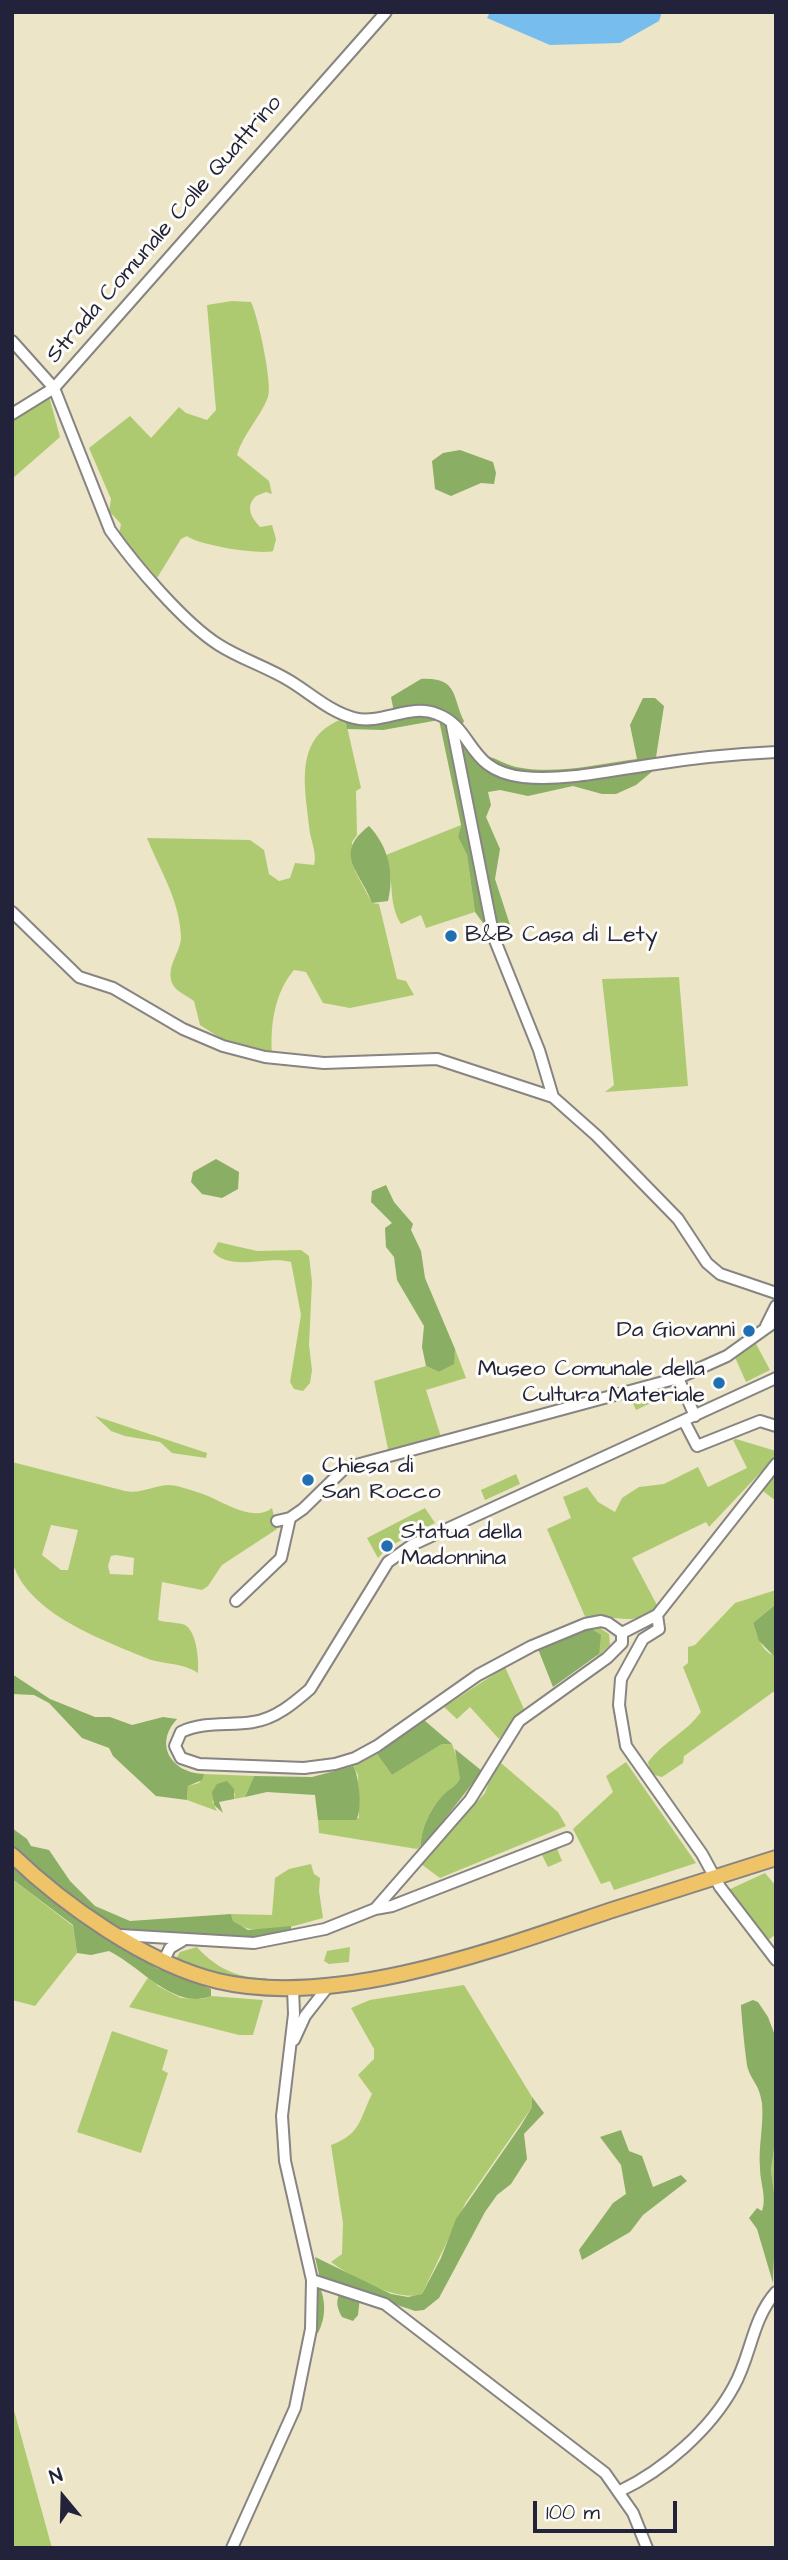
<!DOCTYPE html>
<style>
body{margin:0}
#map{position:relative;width:788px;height:2560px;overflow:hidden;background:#ece5c8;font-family:"Architects Daughter",sans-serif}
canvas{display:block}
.frame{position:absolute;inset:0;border:14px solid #22223b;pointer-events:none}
.north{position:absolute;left:28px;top:2462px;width:70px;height:70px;-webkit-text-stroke:5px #fdfcf7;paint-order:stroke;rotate:341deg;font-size:19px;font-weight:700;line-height:28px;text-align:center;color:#22223b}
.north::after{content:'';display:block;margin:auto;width:24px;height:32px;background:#22223b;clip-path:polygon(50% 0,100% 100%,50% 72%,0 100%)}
.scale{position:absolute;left:533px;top:2501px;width:144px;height:32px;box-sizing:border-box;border:4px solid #22223b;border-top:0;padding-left:9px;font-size:21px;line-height:24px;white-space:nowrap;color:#22223b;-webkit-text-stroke:5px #fdfcf7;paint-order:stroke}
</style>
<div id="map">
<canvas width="788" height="2560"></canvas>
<div class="frame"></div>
<div class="north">N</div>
<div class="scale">100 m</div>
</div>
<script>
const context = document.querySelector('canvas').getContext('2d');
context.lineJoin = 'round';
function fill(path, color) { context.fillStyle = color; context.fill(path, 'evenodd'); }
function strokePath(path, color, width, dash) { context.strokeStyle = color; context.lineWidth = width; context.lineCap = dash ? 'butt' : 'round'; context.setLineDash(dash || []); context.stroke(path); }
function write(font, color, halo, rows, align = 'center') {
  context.font = font + ' "Architects Daughter",sans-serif'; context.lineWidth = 6; context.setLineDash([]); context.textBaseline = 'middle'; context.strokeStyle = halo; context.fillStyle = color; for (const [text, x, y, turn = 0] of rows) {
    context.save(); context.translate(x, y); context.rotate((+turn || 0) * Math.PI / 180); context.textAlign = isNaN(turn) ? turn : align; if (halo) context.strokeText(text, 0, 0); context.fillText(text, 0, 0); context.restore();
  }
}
fill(new Path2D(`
 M232,301L251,302C258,316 273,385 268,397C260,418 243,434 237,455L269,481L272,494L266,492L256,496C245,507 251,517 260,527L272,525L276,539L273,551C260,555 197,545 187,536L181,539L157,578L119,534L121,524L109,511L111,499L89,448L130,416L151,438L179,407L186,413L207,420L216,410L207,305Z
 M49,396L60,437L12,479V420Z
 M345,718L361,788L356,791L357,835L352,842L355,871L372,903L379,904L397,979L406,981L414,995L350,1008L323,1003L306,972L294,970C275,992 270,1025 272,1053L225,1041L200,1025L194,1001C186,995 172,990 171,979C168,964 181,951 181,937C180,901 160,870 147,838L250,840L264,850L269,874L279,881L290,878L295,863L314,865C317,856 312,843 310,833C305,787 292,736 345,718Z
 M461,825L458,837L467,855L475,912L426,928L421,915L401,924C387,901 395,879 386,855Z
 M679,977L688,1086L605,1092L614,1085L602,979Z
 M218,1242L257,1251L301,1250L309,1256L312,1282L309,1345L312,1370L310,1383L303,1391L294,1389L290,1382L301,1315L291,1262C268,1255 231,1272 213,1252Z
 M754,1340L770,1370L746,1382L734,1355Z
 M455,1349L466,1378L426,1390L442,1440L389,1454L374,1381L426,1366L439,1372L453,1364Z
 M675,1387L677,1391L636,1410L632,1401Z
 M95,1416L207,1453L206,1458L172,1453L160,1442L125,1436L111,1431Z
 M736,1439L776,1451V1456L709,1527L706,1522L632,1558L658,1607C631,1630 615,1611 587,1621L547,1529L571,1518L563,1497L587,1487L598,1502L615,1512L622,1498L639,1487L664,1484L698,1467L708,1487L747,1468L733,1440Z
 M12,1462L125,1491C141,1494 152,1486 168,1485C178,1485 190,1490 200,1493C220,1499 252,1524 272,1508L277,1529L222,1565L208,1586L202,1590L162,1582L158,1620C166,1623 179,1622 185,1625C197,1632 199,1661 198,1673C182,1662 163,1665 146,1658C103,1640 29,1614 13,1564C8,1549 12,1482 12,1462ZM51,1525L78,1530L68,1570H61L42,1555ZM116,1555L134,1558L133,1575L110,1574L108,1566L111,1556Z
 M776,1472V1501L759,1488Z
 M516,1474L520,1484L485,1500L481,1490Z
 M425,1508L435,1523L388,1547L378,1558L367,1538Z
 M776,1590V1604L753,1623C758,1637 761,1652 776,1656V1690L684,1756L683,1763L662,1777L651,1774L648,1762C663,1742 687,1732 701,1712L683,1667L688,1663V1647L695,1645L735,1603Z
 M598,1627L609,1634L610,1645L594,1660L599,1654L590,1628Z
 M505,1667L524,1709L499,1739L470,1707L457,1719L444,1707Z
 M442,1744H452L460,1766V1778C456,1787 451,1788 444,1794C432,1806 420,1829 421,1846L417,1849L319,1833L318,1820L359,1818L358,1775L353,1766L377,1754L392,1775Z
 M626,1762L696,1863L614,1890L610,1881L601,1884L573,1829L613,1792L606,1776Z
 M501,1763L558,1812L566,1826L440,1878L421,1864L485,1793L493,1770Z
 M204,1774L254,1776L245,1797L234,1799L235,1793L212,1801L217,1811L187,1800L188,1786L199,1783Z
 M556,1846L562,1861L548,1867L541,1853Z
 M311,1864L314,1874L320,1878L319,1891L323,1918C297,1925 256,1940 233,1921L231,1914L272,1915L275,1878L289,1869Z
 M765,1873L776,1886V1934L767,1941L728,1890Z
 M12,1879L73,1926L77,1953L35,2006L12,2000Z
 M197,1947C215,1968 239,1979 267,1978L266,1983L237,1981L179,1965L176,1959L180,1952Z
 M350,1947L349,1962L329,1964L324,1961L327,1951Z
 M149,1976L158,1986L181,1998L202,1999L211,1996L263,2000L253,2035H239L129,2007Z
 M464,1985L532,2097V2107L466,2202L422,2294C399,2303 349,2276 331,2262L342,2254L343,2223L331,2145C361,2134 359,2120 372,2094L358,2075L374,2059V2049L351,2008L370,2000Z
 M112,2031L168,2050L162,2070L168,2073L141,2153L77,2132Z
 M776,2136V2207L771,2170Z
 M12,2403L52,2548H12Z`), '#aeca71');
fill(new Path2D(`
 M460,450L493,462L496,473L494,484L481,483L451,496L435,489L432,461L443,453Z
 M421,679C459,677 452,698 464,721L461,728L475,756C493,754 500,763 516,767C555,775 599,764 637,759L630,725L643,698H655L664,706L654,770L636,785L616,794H602L573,786L528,796L500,790L488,792L491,805L486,817L500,849L495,879L510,925L483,923L475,912L467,855L458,837L461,825L439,720L383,730L347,729L345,718L394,712L391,697Z
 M369,826C388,846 395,873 388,901L372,903C361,872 332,854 369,826Z
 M216,1159L239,1172L238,1189L222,1198L202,1194L191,1182L193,1172Z
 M386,1185L394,1202L413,1224L411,1230L421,1251L425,1278L455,1349L454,1364L439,1372L426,1366L422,1347L424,1326L397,1280L394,1257L386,1247L385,1228L392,1223L371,1202L372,1191Z
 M776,1604V1656L775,1657L759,1641L753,1623Z
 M590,1628L601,1635L599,1654L553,1687L538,1649Z
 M12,1674L50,1699L95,1717H110L132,1725L163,1717L177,1719C153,1745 172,1773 204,1774L202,1780L188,1786L187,1800L156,1796L113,1756L109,1748L82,1738L49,1703L34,1695L12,1694Z
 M424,1720L452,1744H442L392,1775L377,1754Z
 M455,1749L482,1771L437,1829L421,1846C420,1829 432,1806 444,1794C450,1788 456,1787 460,1778Z
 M353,1766C359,1774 363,1812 356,1820H318L315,1795L267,1792L245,1797L254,1776L312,1777Z
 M227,1781L234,1789V1799L219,1802L223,1813L214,1805L212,1792L217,1784Z
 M12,1828L27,1839L31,1846L49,1850L70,1881L95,1906L130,1921L231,1914L233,1921L248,1930L291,1926V1930L261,1939L120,1930L60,1891L12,1846Z
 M12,1863L156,1968L211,1989V1996C175,2011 140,1966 109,1951L91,1955L77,1953L73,1925L12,1879Z
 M753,2000L758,2002L768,2017L776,2038V2136L771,2170L776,2207L773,2283L757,2229L749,2218L757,2208L762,2211C767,2197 760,2183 760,2168C758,2147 764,2125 762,2103C759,2084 753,2083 748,2069C746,2064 741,2011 741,2005Z
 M532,2097L544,2113L524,2134L527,2159L511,2184L497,2195L485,2212L439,2298L424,2310L415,2311L320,2279L315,2257L391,2294L408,2297L422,2294L441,2258L456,2219L520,2127L532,2107Z
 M621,2130L629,2151L642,2156L653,2187L681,2175L687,2181L643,2215L630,2232L582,2260L579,2250L613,2203L626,2194L621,2165L600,2137Z
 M314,2288L321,2290C326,2305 325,2319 318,2333L313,2332Z
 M341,2291L360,2297L358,2315L353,2321L342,2317C337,2308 335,2301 341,2291Z`), '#8aae63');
fill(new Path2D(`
 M490,12H662L659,21L620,43L550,45L487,18Z`), '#77beee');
const minor = new Path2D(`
 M386,12L54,388L110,530C134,564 184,623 219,645C241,659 267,667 290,681C310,693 330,712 354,718C381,725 411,703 437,714C475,728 466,771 523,777C565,781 608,771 649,765C692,758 733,754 776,752
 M12,341L54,388L12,414
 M452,726L494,938L539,1050L553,1097
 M12,912L79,977L113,988L183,1029L223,1046L265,1057L324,1063L437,1059L553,1097L597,1136L678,1219L707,1263L720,1274L776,1293
 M766,1326L776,1306
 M678,1378L695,1416
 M684,1421L697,1446L760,1421L776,1426
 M277,1521L290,1518L303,1509L345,1468L678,1378L727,1356L776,1321
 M236,1601L281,1558L290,1518
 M657,1615L659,1629L643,1639L621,1679L619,1705L626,1746L702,1854L720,1887L776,1960
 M622,1633L608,1623L601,1621L585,1624L532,1646L478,1675L377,1746L355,1758L335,1764L304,1768L199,1764L181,1758L175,1746L181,1732C204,1721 229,1726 253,1722C275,1719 294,1703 310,1689L388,1562L412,1545L776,1378
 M622,1633L657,1615L776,1464
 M375,1909L392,1906L567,1838
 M120,1935L254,1943L325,1929L375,1909L470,1800L519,1721L607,1658L622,1643V1633
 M164,1960L170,1948L182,1941
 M294,2040L305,2016L330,1984
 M312,2280L385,2304L605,2473L633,2513L647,2548
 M620,2491C664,2470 711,2429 734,2386C751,2356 752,2319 776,2292
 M232,2548L295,2408L311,2329L312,2280L285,2161L282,2116L294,2014L293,1988`);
const major = new Path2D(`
 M12,1855C64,1905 147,1964 218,1981C336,2009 497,1949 609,1911C665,1893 720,1876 776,1858`);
strokePath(minor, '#878482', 14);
strokePath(major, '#878482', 18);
strokePath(minor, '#fff', 10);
strokePath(major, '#efc469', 14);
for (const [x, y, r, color] of [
 [451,936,7,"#1f6fb2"],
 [749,1331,7,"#1f6fb2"],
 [719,1383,7,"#1f6fb2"],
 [308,1480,7,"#1f6fb2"],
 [387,1546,7,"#1f6fb2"]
]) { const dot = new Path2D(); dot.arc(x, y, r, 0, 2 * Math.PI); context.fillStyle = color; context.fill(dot); strokePath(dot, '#fdfcf7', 2.5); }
write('23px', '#22223b', '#fdfcf7', [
 ["Strada Comunale Colle Quattrino",165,230,-49]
]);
write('23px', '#22223b', '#fdfcf7', [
 ["B&B Casa di Lety",465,936],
 ["Da Giovanni",735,1331,"right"],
 ["Museo Comunale della",705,1370,"right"],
 ["Cultura Materiale",705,1396,"right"],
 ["Chiesa di",322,1467],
 ["San Rocco",322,1493],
 ["Statua della",401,1533],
 ["Madonnina",401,1559]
], 'left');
</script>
